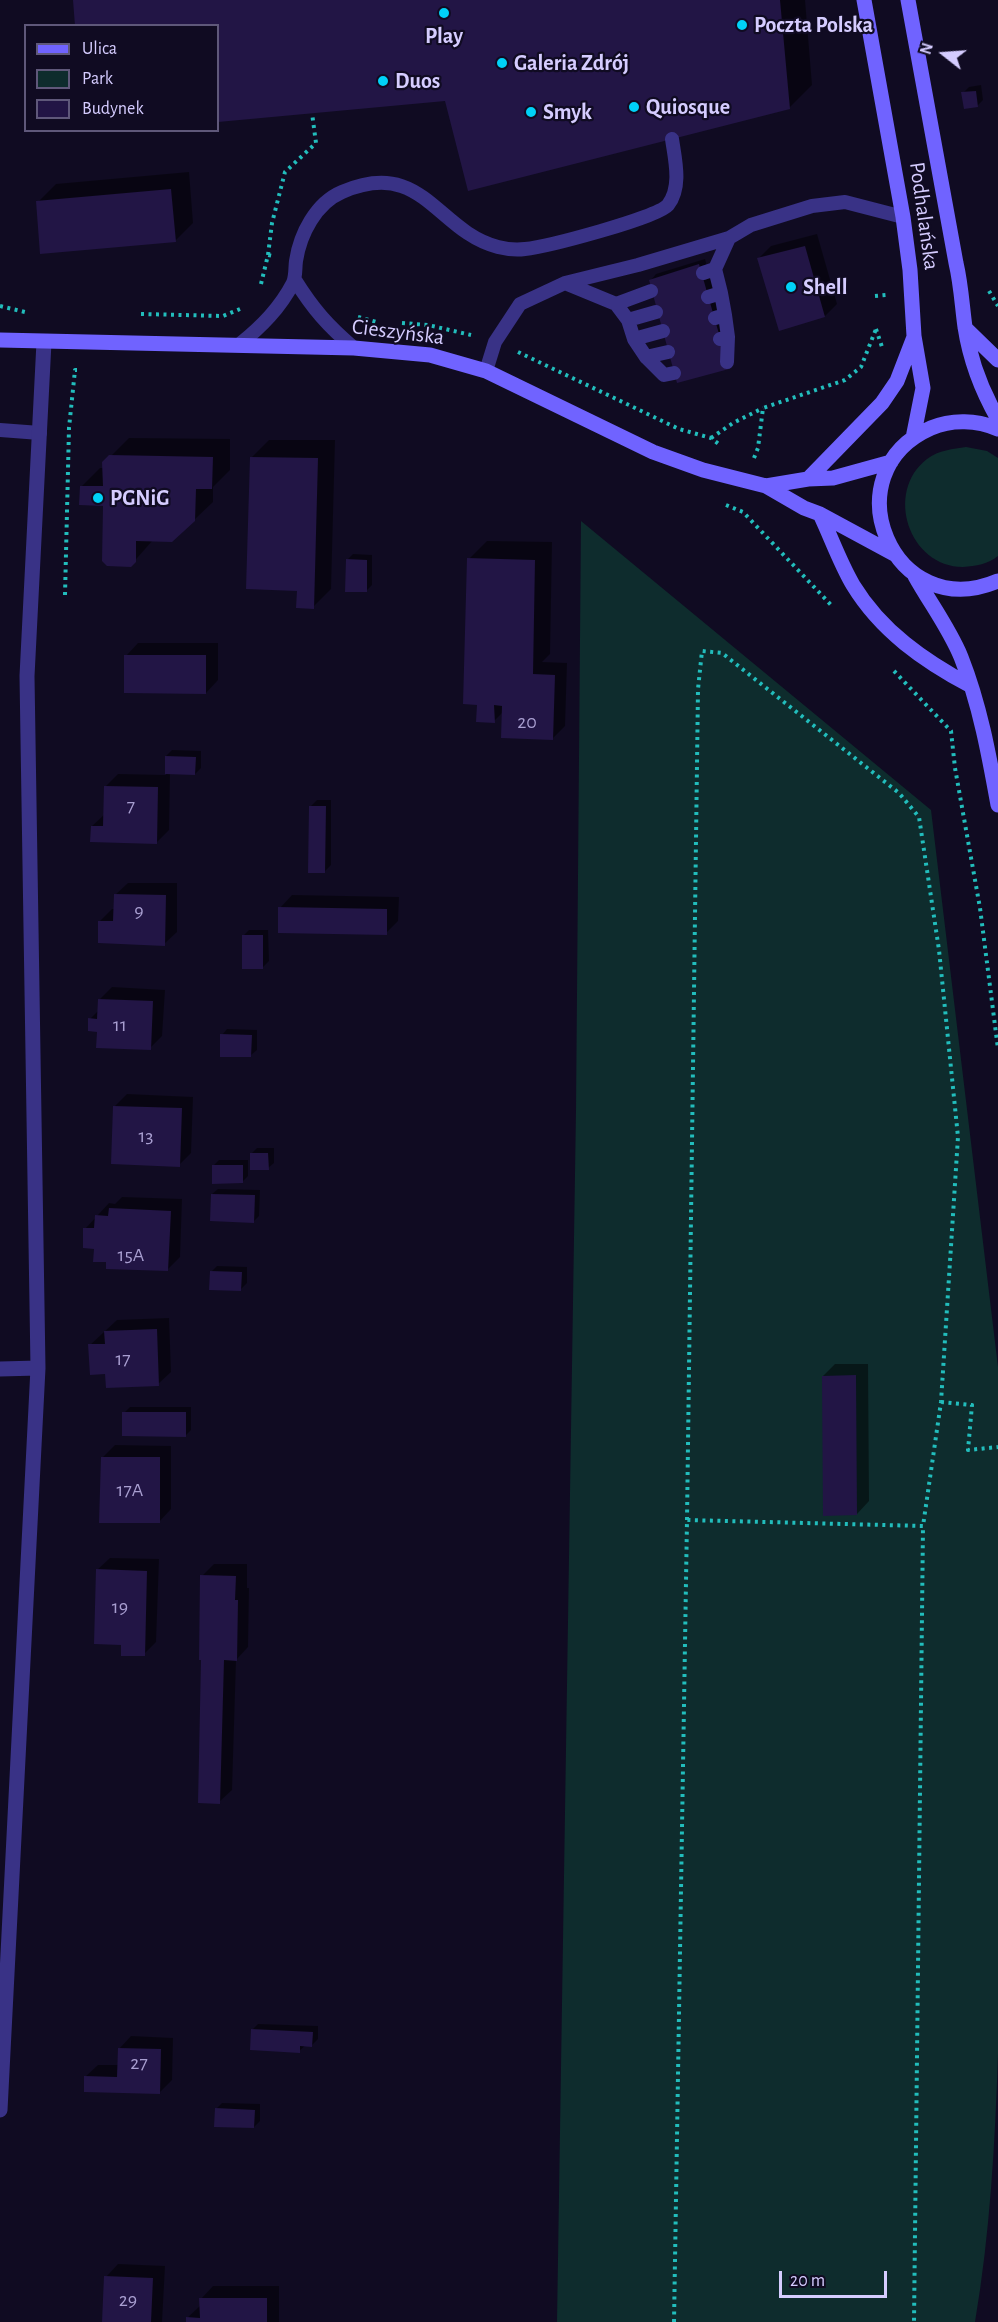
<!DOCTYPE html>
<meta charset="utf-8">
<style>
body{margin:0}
#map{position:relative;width:998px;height:2322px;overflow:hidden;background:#100b22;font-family:"Alegreya Sans",sans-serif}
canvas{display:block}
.legend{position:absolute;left:24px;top:24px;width:195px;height:108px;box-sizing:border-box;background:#100b22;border:2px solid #5f587a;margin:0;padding:8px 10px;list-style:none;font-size:18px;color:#d5ccff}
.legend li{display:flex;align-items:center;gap:12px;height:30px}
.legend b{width:30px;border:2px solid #5f587a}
.north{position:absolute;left:914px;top:24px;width:60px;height:60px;-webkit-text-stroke:4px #100b22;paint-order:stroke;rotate:287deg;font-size:16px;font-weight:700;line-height:24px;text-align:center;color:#d5ccff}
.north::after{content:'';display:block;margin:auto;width:21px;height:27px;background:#d5ccff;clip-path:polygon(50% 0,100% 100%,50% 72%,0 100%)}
.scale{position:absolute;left:779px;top:2271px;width:108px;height:27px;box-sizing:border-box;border:3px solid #d5ccff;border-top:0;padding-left:8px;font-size:18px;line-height:21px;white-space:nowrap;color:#d5ccff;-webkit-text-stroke:4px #100b22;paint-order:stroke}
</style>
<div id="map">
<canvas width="998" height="2322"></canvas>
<ul class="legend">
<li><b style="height:8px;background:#7063ff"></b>Ulica</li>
<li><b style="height:16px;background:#0e2c2d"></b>Park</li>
<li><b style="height:16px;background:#221545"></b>Budynek</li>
</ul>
<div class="north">N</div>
<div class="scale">20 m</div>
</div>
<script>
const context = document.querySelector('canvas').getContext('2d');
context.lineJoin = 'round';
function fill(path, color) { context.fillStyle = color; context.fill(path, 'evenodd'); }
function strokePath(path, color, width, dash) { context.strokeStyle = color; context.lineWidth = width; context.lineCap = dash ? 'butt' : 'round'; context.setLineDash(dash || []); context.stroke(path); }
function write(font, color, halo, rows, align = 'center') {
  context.font = font + ' "Alegreya Sans",sans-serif'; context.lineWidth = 4.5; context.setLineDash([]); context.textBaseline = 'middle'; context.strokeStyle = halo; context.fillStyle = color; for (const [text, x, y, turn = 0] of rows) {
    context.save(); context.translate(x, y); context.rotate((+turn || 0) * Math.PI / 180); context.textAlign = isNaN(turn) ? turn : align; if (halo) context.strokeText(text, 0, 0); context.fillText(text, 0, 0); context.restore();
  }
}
fill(new Path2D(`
 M966,447L987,451L998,458V556C988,564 976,566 963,567C909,567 884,492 927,459C939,450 953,449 966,447Z
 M581,521L931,810L998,1367V2054C995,2144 990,2233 975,2322H557L576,1110Z`), '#0e2c2d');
fill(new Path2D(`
 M74,0H805L812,85L789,108L446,99L218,120V26Z
 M981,85L983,100L977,106L963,93L969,87Z
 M189,172L193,223L175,241L38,202L56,184Z
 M817,234L837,304L825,316L759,258L771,246Z
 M705,259L734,362L728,368L651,280L656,274Z
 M129,438L230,439V470L213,487V502L194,520L153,540L130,566L104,504L81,487L100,468H104V463Z
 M269,440H335L331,589L313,607L298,590L251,458Z
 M487,541L552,542L550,654L542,662L567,663L565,726L553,738L503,712L494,721L479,703L469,559Z
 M353,554L372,555V585L366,591L347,560Z
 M138,643H218V680L206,693L126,656Z
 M172,750L201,751V768L195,774L170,773L169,830L157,842L92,826L105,814L106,786L118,774L166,775V756Z
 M317,800H331V865L325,871L311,806Z
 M128,883H177V932L164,944L100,921L112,909H115V895Z
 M292,895L399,897L398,921L386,933L280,908Z
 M249,930H268L269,961L263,967L243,936Z
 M112,987L165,990L162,1036L150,1048L98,1030L90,1019L99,1010L100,999Z
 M227,1029L257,1030V1050L251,1055L222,1035Z
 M127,1094L193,1097L191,1153L179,1165L114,1107Z
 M257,1148H274V1163L268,1168L251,1154Z
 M219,1160H248V1176L242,1182L213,1166Z
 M218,1189L260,1190L259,1216L253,1222L212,1194Z
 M122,1197L182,1199L180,1257L168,1269L108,1260L85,1229L109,1203L115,1204Z
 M217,1266L247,1267V1283L241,1289L211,1272Z
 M169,1318L171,1372L158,1384L107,1373L90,1345L117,1320Z
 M835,1364H868L869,1501L857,1514L823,1376Z
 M130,1407H191V1430L185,1436L124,1413Z
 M115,1445L171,1446V1509L159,1522L102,1458Z
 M110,1558L159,1559L156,1642L144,1654L123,1643L97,1570Z
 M214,1564H247V1588H249L248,1647L236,1660L232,1790L219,1802L203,1659L202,1576Z
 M258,2024L318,2026V2039L312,2045H306L299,2051L252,2030Z
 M131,2036L173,2038L172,2080L159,2093L85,2077L98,2065H119V2049Z
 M222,2103L260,2104V2121L254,2127L216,2109Z
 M118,2264L165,2266L162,2322H104L106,2277Z
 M213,2286H279V2322H187V2318L200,2306L201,2299Z`), '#0007');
fill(new Path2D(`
 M73,0H780L790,109L468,191L445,101L218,122V26H75Z
 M976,91L978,107L964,109L961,92Z
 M171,189L176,242L40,254L36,201Z
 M805,246L825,317L779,331L757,258Z
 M699,264L729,369L677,383L649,280Z
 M109,455L213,457L212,489H196L195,521L172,542L136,541V562L131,567L107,566L102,561L103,506L79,505L80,486H103L102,462Z
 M250,457L318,458L314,609L296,608L297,591L246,589Z
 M467,558L535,560L533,674L555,675L553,740L501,738L502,706L494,705L495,723L476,722L477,705L463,704Z
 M346,559L367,560V592H345Z
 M124,655H206V694L124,693Z
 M165,756L196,757L195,775L165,774Z
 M104,786L158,787L157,844L90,842L91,826H103Z
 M309,806H326L325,873H308Z
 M114,894L166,895L165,946L98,943V921H113Z
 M278,907L387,909V935L278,933Z
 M242,935H263V969H242Z
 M98,999L153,1001L151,1050L96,1048L97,1032L88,1031V1018L97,1019Z
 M220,1034L252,1035L251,1057H220Z
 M113,1106L182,1108L180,1167L111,1164Z
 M250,1153H268L269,1170H250Z
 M212,1165H243V1183L212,1184Z
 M211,1194L255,1195L254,1223L210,1221Z
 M109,1208L171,1211L168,1271L106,1269V1262H93L94,1249L83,1248V1228H94L95,1215L108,1216Z
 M210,1271L242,1272L241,1291L209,1290Z
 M157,1329L159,1386L106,1388L105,1374L90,1375L88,1344H105L104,1331Z
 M856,1375L857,1515L823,1516L822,1376Z
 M122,1412H186V1437L122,1436Z
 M101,1457H160V1523H99Z
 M96,1569L147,1571L145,1656H121V1645L94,1644Z
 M200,1575L236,1576L235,1600H238L237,1661L224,1660L220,1804L198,1803L201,1660H199Z
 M251,2029L313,2032L312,2047L300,2046V2053L250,2050Z
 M118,2048L161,2049L160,2094L84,2092V2076L117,2077Z
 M215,2108L255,2110L254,2128L214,2127Z
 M104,2276L153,2278L151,2322H102Z
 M199,2298H267V2322H186V2317L200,2318Z`), '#221545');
strokePath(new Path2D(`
 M268,255L272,223L285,172L316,143L312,113
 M261,284L268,255L273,256
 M989,291L998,306
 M875,296L886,295
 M0,306L25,312
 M141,314L223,316L240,309
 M358,317L377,322
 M402,323L428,325L471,335
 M876,329L882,347
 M518,352L679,429L711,438L720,445
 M711,438L733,423L763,408
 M754,458L758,448L763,408L845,380L861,367L876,329
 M726,505L743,512L833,607
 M65,595L69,428L75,370H77
 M894,671L951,731L955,768L980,908L998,1049
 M941,1402L972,1405L968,1450L998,1447
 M687,1520L698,689L702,651L722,653L899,793L919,817L939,950L958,1137L941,1402L923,1526
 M674,2322L687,1520L923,1526L914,2322`), '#22bdbc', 4, [3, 4.5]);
strokePath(new Path2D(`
 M703,273L715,269L729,238
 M295,280C313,309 328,326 354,348
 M565,283L616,304L651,291
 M708,297L721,293L715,269
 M616,304L628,320L656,312
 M715,318L725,315L721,293
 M628,320L634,339L663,331
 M634,339L646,357L668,352
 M720,339L728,337L725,315
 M240,344C262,326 280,308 293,283C296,276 295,268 296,261C300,234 316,203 342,192C423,157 436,231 498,247C506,249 517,250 525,249C546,247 657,218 668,205C682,187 675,160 672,139
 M646,357L664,375L674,373
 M727,362L728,337
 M486,371L495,342L520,304L565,283L638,265L729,238L751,225L812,206L845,202L903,217
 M0,430L40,433`), '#393286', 14);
strokePath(new Path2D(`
 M0,1369L38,1368
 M0,2110L38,1368L27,676L44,342`), '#393286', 15);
strokePath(new Path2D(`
 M864,0L903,217L910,270L914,336L923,388L913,438
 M908,0L956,263C961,284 962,305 965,327C970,360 982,391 998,419
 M965,328L998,360
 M0,340L354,348L430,355L486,371L653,452L703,470L766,486L804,508L820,514L894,554
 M998,429C977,420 952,419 931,428C829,473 893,626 998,581
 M808,479L882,403L897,381L914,337
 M766,486L808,479L833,478L891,462
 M820,514C831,537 840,563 853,585C881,631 924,661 971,686
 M915,576C930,603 949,628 961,657C980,705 989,755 998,805`), '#7063ff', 15);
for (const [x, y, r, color] of [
 [444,13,6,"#00d1f7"],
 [742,25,6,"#00d1f7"],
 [502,63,6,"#00d1f7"],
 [383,81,6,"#00d1f7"],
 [634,107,6,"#00d1f7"],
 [531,112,6,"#00d1f7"],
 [791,287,6,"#00d1f7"],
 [98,498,6,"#00d1f7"]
]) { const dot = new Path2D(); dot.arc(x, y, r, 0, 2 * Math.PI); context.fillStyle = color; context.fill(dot); strokePath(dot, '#100b22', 2); }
write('20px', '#a89ed0', null, [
 ["20",527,722],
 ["7",131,806],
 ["9",139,911],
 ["11",120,1025],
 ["13",146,1136],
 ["15A",131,1255],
 ["17",123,1359],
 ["17A",130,1490],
 ["19",120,1607],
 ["27",139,2063],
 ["29",128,2300]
]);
write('bold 22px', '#d5ccff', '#100b22', [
 ["Poczta Polska",754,25],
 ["Play",444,36,"center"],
 ["Galeria Zdrój",514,63],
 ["Duos",395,81],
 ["Quiosque",646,107],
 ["Smyk",543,112],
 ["Shell",803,287],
 ["PGNiG",110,498]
], 'left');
write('22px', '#d5ccff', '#100b22', [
 ["Podhalańska",924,216,82],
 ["Cieszyńska",398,332,7]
]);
</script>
